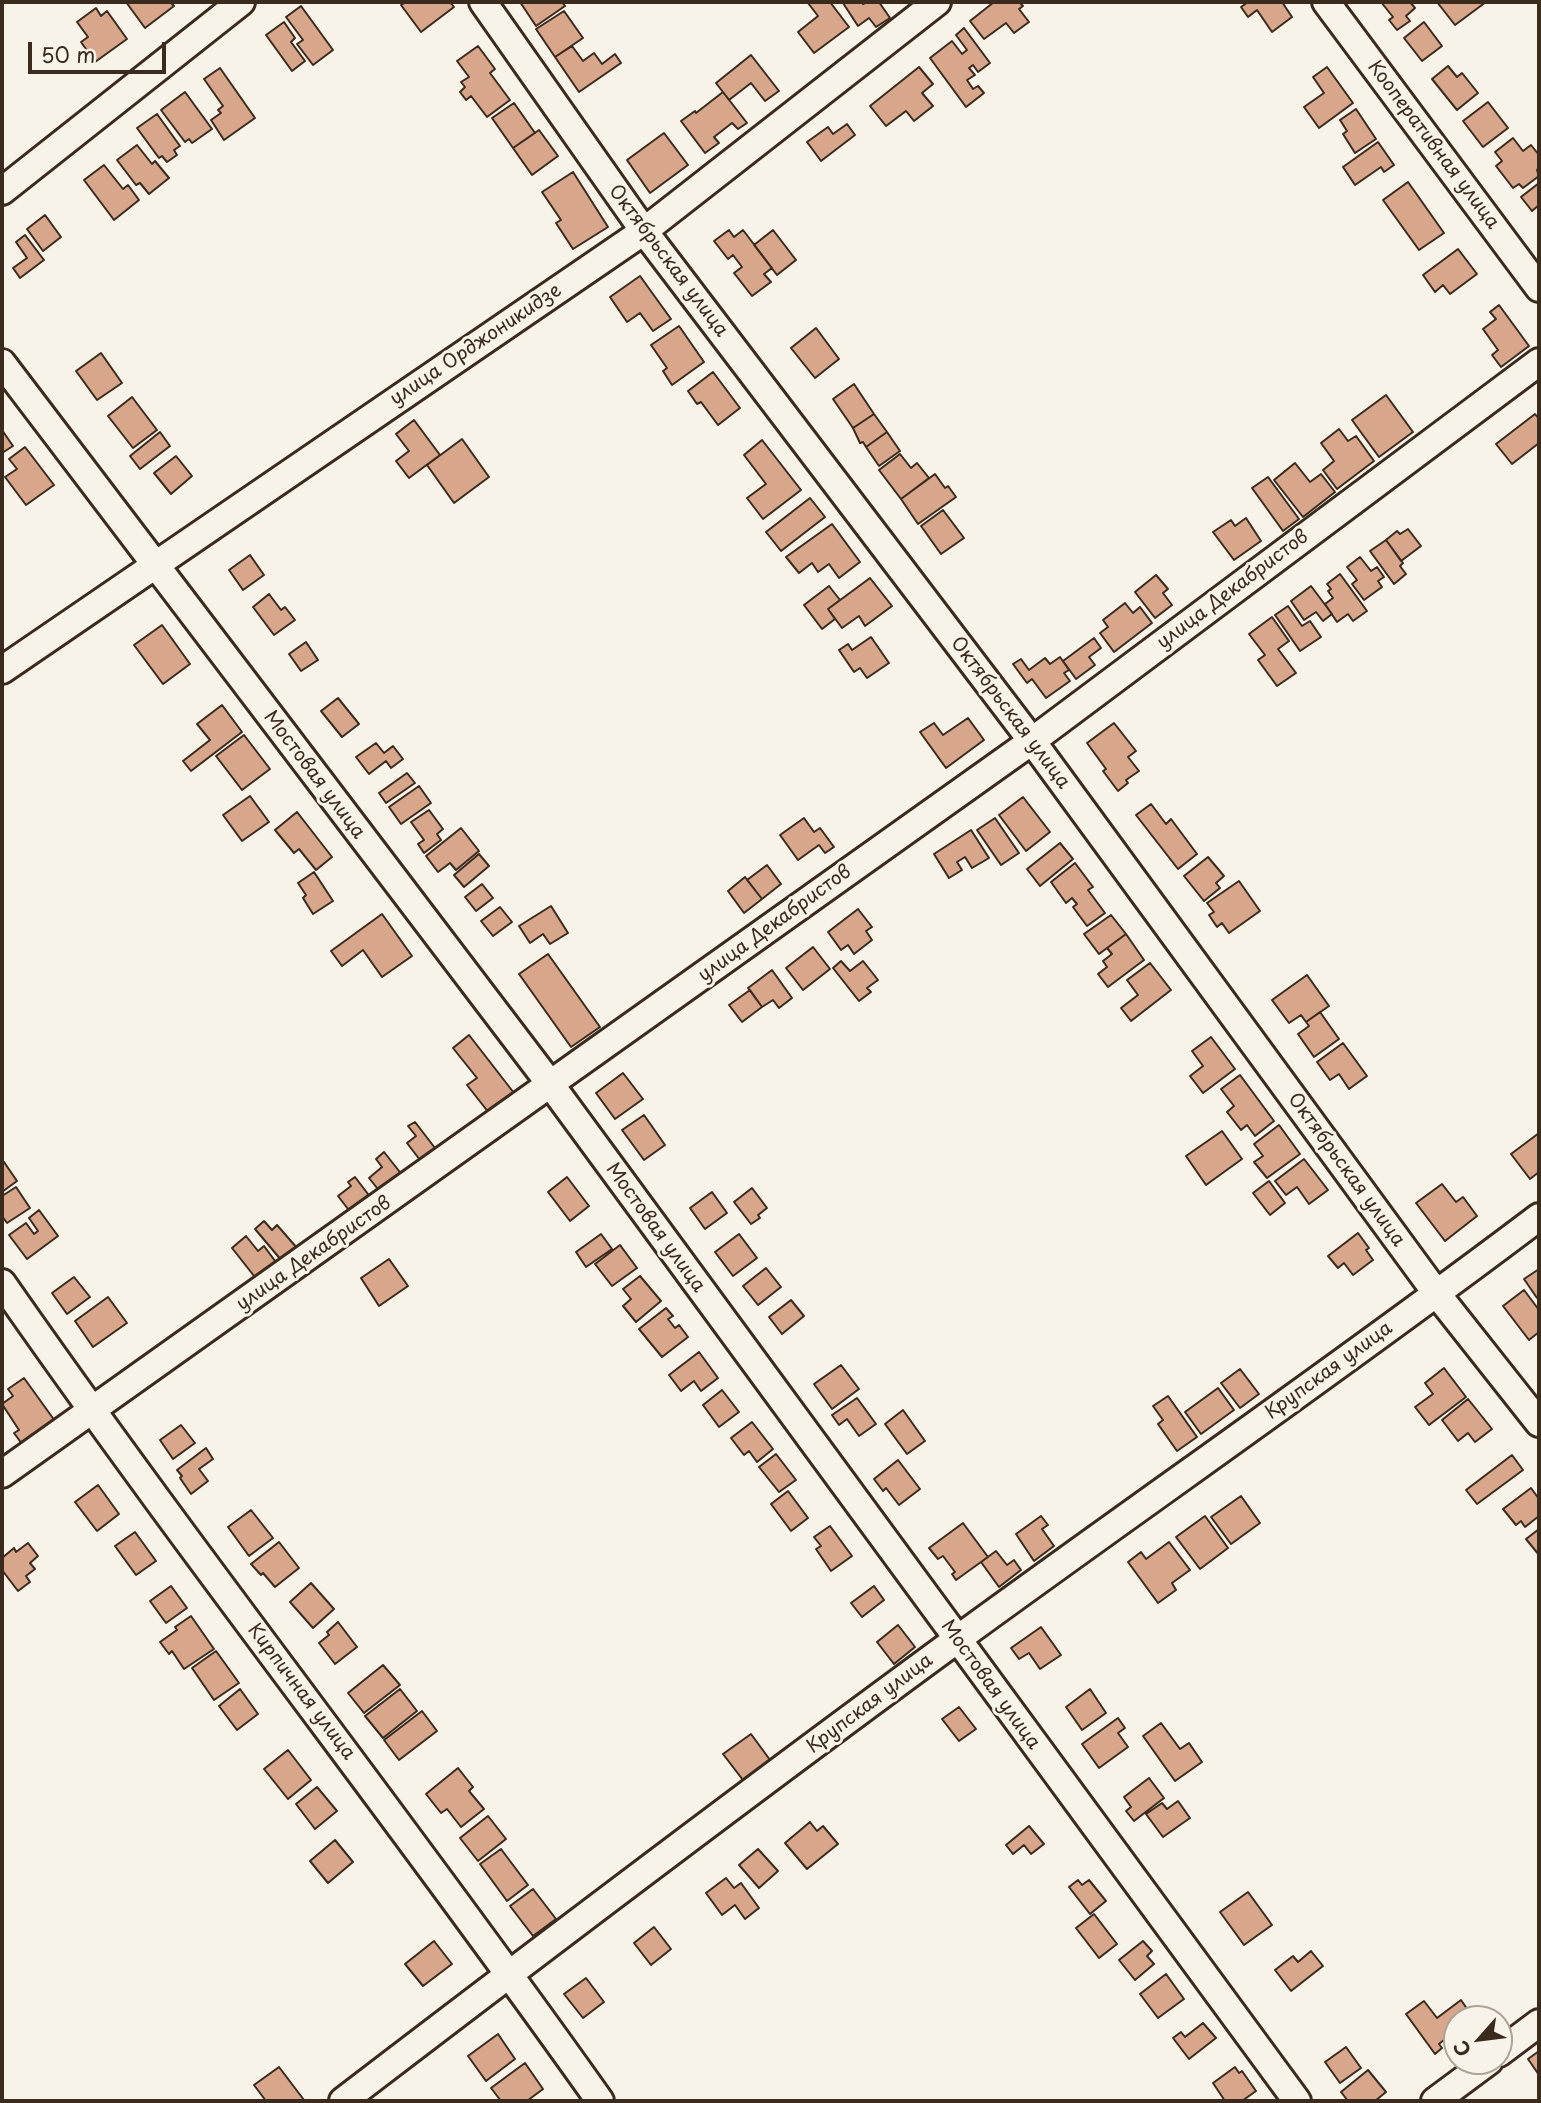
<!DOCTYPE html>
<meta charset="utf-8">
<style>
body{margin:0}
#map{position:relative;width:1541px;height:2103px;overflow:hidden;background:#f7f3e8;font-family:"Playpen Sans",sans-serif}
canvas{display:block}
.frame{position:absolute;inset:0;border:4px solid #3b2a1e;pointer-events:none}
.north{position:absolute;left:1443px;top:2005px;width:70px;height:70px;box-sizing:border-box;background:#f7f3e8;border:2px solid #aca397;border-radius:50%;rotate:242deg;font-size:19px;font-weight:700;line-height:28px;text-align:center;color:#3b2a1e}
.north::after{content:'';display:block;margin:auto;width:24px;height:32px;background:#3b2a1e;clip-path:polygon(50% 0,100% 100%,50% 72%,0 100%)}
.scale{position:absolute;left:28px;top:42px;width:138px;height:32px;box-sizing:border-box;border:4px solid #3b2a1e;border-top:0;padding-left:9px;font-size:21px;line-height:24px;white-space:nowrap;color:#3b2a1e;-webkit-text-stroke:5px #f7f3e8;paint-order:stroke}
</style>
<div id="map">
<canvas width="1541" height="2103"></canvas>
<div class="frame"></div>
<div class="north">С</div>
<div class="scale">50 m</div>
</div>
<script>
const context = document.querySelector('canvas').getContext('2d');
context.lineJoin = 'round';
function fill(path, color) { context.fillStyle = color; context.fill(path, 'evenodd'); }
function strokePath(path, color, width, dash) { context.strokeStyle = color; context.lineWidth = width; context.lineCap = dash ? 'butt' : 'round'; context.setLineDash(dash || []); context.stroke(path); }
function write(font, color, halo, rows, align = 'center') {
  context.font = font + ' "Playpen Sans",sans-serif'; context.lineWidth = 6; context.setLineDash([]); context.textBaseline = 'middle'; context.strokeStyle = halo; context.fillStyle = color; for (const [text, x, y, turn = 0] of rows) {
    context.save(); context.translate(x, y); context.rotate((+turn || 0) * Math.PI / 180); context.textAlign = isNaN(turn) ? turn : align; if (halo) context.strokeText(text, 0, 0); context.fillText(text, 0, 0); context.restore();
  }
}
const building = new Path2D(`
 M126,2H170L174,6L145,28Z
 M406,2H450L454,7L421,32L401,5Z
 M520,2H562L565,6L536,26Z
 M830,2L849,27L814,53L798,32L818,16L808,3Z
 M845,2H862L863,4L867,2H879L890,18L876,27L869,18L858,26L843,3Z
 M994,2H1019L1023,6L1019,9L1029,22L1014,33L1006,23L984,39L970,21Z
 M1248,2H1282L1292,17L1272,32L1257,10L1248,17L1241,7Z
 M1381,2H1410L1415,8L1406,16L1410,21L1397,30L1389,20L1393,17Z
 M1437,2H1486L1455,25Z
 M301,6L333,50L313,65L297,44L303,40L286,17Z
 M96,8L101,16L107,11L127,39L95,62L81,42L88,37L77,22Z
 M564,11L583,38L555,57L536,29Z
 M284,22L295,38L291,42L305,61L292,71L266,35Z
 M1424,22L1442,46L1422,61L1404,38Z
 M964,28L990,63L978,72L973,65L969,68L975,75L967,80L973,89L978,86L984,93L966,107L930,58L952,41L962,54L967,50L956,35Z
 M478,46L495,69L490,73L510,100L487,117L471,96L466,100L460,92L465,87L461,82L469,77L457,61Z
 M572,46L583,61L594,53L602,64L615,54L621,63L579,92L555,57Z
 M751,55L779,91L765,101L751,83L729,100L716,83Z
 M1448,66L1457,77L1462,73L1478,93L1457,110L1432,79Z
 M919,67L933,84L922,93L933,106L914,121L906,111L886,126L870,106Z
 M1327,67L1353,103L1319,128L1304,107L1324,93L1313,77Z
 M220,68L255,118L224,140L211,120L221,113L218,110L223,106L204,79Z
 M185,92L212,129L192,143L189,139L185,142L161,110Z
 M723,92L747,123L738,129L732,123L714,137L719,143L705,153L681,121L695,111L696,113Z
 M1488,102L1508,128L1483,147L1463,121Z
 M514,103L535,133L513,148L492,118Z
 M1356,109L1376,139L1355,153L1343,134L1347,131L1340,120Z
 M157,114L180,146L174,150L177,155L167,162L162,156L159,158L137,128Z
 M847,124L855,135L821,161L807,142L828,127L833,134Z
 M539,130L558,156L532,175L513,148Z
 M664,133L688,165L650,193L627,160Z
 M1513,138L1523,151L1531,145L1539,155V168L1537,170L1539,176L1523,188L1519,184L1513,188L1496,166L1502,161L1495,152Z
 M1378,142L1394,165L1384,172L1381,167L1355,185L1343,167Z
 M137,145L152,164L155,161L169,178L149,194L140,183L136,185L117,160Z
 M104,165L123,189L128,185L139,200L114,220L84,180Z
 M573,172L608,227L573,249L556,223L561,220L542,192Z
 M1408,182L1444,233L1419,250L1383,200Z
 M1539,183V205L1532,211L1521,197Z
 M45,215L61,237L43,251L27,229Z
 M729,230L734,237L743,230L772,268L764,274L771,282L752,296L734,273L742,267L733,255L728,259L714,241Z
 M773,230L796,260L777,275L754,245Z
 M25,235L44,260L20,278L13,268L27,258L16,242Z
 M1458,249L1477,274L1450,294L1443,285L1435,292L1423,275Z
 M640,276L671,319L653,331L640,313L627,322L610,297Z
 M1499,305L1529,346L1501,367L1492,355L1498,350L1483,329L1496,319L1490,312Z
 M679,326L704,362L672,385L663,371L667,368L651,345Z
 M816,328L839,359L815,378L791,348Z
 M101,353L122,383L97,400L76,371Z
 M713,372L740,408L718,425L701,402L697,404L688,391Z
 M854,384L874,414L853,428L833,399Z
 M1386,395L1413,432L1379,457L1352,420Z
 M132,397L157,430L133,448L108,416Z
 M874,414L887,432L866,447L863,442L860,443L853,428Z
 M1535,414L1539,419V443L1512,464L1496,444Z
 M414,420L440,455L409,478L396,461L409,451L396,434Z
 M1339,429L1348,441L1356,436L1374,461L1337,489L1323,470L1334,461L1321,443Z
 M2,430L13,446L2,453Z
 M160,432L170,446L140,469L130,456Z
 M887,432L900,451L879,466L866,447Z
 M462,439L489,477L454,503L427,465Z
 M762,440L801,490L763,519L747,498L766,484L744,455Z
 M25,447L54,485L26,505L5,477L17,469L9,459Z
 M900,454L911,468L917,463L929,478L901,499L879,470Z
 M176,456L192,476L171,494L154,473Z
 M1295,463L1310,482L1321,474L1335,492L1303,517L1274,480Z
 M935,474L945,488L948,486L956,497L918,524L901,499Z
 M1268,477L1299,519L1283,531L1252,488Z
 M810,498L825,517L781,551L766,532Z
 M943,510L964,538L941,554L921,526Z
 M1246,518L1261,541L1234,560L1213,532L1231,520L1235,526Z
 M832,524L860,562L839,578L829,564L818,572L812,563L799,573L786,557Z
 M1408,529L1421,546L1401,561L1386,540L1397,531L1400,534Z
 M1386,540L1403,563L1400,566L1406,574L1394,584L1370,551Z
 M250,555L264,575L243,590L229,570Z
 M1360,557L1371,571L1377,567L1384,577L1378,581L1382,587L1364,600L1352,584L1357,580L1347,567Z
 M1340,574L1367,611L1353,621L1348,614L1337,622L1325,604L1333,598L1328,591L1331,589L1327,584Z
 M1156,575L1168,589L1163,593L1172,605L1155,618L1135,592Z
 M870,578L892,606L865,626L859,616L842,628L828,609Z
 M829,586L840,600L828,609L835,619L822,629L804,605Z
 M1311,586L1332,614L1323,621L1316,612L1304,620L1291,601Z
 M269,594L281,610L285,607L295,620L274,635L253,607Z
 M1125,603L1133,613L1140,607L1152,623L1114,652L1100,633L1108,627L1103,620Z
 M1288,606L1302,626L1310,621L1321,637L1300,651L1275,615Z
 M1272,617L1289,641L1278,649L1296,673L1277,686L1258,660L1265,655L1249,634Z
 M162,625L190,664L163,684L134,645Z
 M871,637L889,663L867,678L860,668L854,672L839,650L848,644L852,650Z
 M1094,638L1101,648L1089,657L1095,665L1076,679L1063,661Z
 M306,642L318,660L301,671L289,654Z
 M1060,657L1069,670L1064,673L1070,681L1046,698L1032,679L1027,683L1013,664L1021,659L1029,670L1045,658L1050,664Z
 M338,698L359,724L342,737L321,711Z
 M222,705L242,732L191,771L183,761L210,740L197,724Z
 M968,718L984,740L946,768L920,732L934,723L943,735Z
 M1114,723L1136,751L1128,757L1139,771L1126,780L1128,783L1118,791L1103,771L1106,769L1087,743Z
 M244,735L270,769L242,790L216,756Z
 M376,743L384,753L393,746L403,759L391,768L386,761L369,774L356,757Z
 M407,773L415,783L386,803L379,793Z
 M419,786L431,803L401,824L389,807Z
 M250,796L269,822L242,841L223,815Z
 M1023,797L1050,832L1026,851L999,815Z
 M1151,804L1166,824L1171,819L1197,854L1178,869L1136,815Z
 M429,810L443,829L437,834L441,840L424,853L418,844L424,840L411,822Z
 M297,812L332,857L316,870L299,849L294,853L275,830Z
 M804,818L814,832L820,828L834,847L825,853L819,845L798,860L780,835Z
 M995,818L1019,853L1001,865L977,830Z
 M461,828L479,851L456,870L450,863L438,872L426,856Z
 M971,830L989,858L972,868L965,857L957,862L962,870L949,878L934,854Z
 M1060,843L1073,859L1040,886L1027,869Z
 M479,854L489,866L464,887L454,875Z
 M1208,857L1224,876L1216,883L1220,888L1204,901L1184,876Z
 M1075,863L1093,887L1088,890L1105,913L1087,926L1073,907L1077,904L1072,898L1066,903L1051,882Z
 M767,865L781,884L762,899L747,880Z
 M314,872L333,901L313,914L303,898L306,895L298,883Z
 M745,877L762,899L744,913L728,891Z
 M1239,881L1260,911L1229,933L1222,923L1217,927L1209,915L1214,912L1207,903Z
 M482,884L493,898L476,911L465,897Z
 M551,906L568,933L550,944L543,934L530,943L519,926Z
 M500,907L512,922L493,936L481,921Z
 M858,909L872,927L866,931L872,940L854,954L848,945L841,950L828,932Z
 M382,914L412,956L382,977L363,950L342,966L331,951Z
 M1111,915L1126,934L1099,954L1084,934Z
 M1126,934L1144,960L1108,987L1098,974L1107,967L1103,961L1112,954L1107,948Z
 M813,947L830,969L803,990L786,968Z
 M548,954L600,1027L571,1047L519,974Z
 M841,961L850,971L863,961L878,980L867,988L871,992L859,1001L833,968Z
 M1150,963L1171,990L1131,1021L1121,1008L1138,995L1127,980Z
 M772,970L792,998L779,1008L773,1000L762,1007L748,988Z
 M1307,975L1329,1006L1306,1022L1301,1015L1289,1023L1272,1000Z
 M750,990L762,1007L742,1022L729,1005Z
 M1320,1012L1339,1039L1314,1057L1298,1034L1309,1026L1306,1022Z
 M469,1035L514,1093L489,1113L467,1085L477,1078L453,1048Z
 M1211,1037L1235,1069L1203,1093L1190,1076L1203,1066L1192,1051Z
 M1343,1043L1367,1076L1349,1089L1339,1074L1330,1080L1317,1062Z
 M623,1073L643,1099L615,1119L596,1093Z
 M1240,1075L1274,1121L1255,1136L1247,1125L1241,1130L1227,1112L1234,1106L1221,1089Z
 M644,1115L665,1145L644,1160L622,1130Z
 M415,1122L435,1148L420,1160L407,1143L416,1136L408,1126Z
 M1279,1125L1300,1154L1267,1178L1254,1162L1263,1156L1254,1144Z
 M1222,1131L1242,1159L1206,1185L1186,1156Z
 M1539,1133V1172L1530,1179L1511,1154Z
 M384,1152L403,1176L381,1193L369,1178L382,1167L376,1159Z
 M1304,1159L1328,1190L1309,1204L1297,1187L1286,1195L1275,1181Z
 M4,1162L17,1181L2,1192V1164Z
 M355,1177L371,1198L351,1213L338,1196L351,1186L348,1182Z
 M567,1177L589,1206L570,1221L548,1192Z
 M1269,1181L1285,1203L1270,1215L1253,1193Z
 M1442,1184L1456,1202L1463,1197L1477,1216L1445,1241L1416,1203Z
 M16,1187L30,1208L7,1223L2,1216V1196Z
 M752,1188L767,1208L758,1215L760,1218L751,1224L734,1202Z
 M712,1192L727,1213L705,1229L690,1208Z
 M39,1210L58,1236L27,1259L9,1235L26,1223L34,1234L38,1231L29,1218Z
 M264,1221L272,1230L277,1225L297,1248L282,1261L255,1229Z
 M1358,1233L1369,1248L1366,1250L1373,1260L1353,1275L1344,1263L1338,1268L1328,1256Z
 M601,1234L612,1249L586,1267L576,1252Z
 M739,1234L757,1258L733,1276L715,1252Z
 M246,1236L258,1251L264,1246L278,1265L258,1281L232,1248Z
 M620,1245L637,1268L612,1286L595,1264Z
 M389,1259L408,1286L379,1306L361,1278Z
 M766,1268L781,1287L758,1305L743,1286Z
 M1539,1269V1297L1537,1298L1524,1279Z
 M640,1276L661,1301L636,1322L623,1306L631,1299L623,1289Z
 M74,1277L90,1297L67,1314L52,1293Z
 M1524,1290L1539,1310V1332L1529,1340L1503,1306Z
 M108,1297L127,1323L93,1347L75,1321Z
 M791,1300L804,1316L782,1334L769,1317Z
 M666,1308L673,1316L668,1319L675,1328L679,1325L688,1337L662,1357L639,1329Z
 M699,1352L718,1378L701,1391L694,1381L681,1391L669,1375Z
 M841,1365L859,1389L832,1409L814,1384Z
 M1444,1368L1466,1397L1429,1425L1415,1407L1433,1394L1425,1383Z
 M1240,1369L1259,1394L1240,1408L1221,1383Z
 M24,1378L55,1421L22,1444L14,1433L19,1430L2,1404L13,1396L8,1389Z
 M1218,1388L1234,1410L1201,1434L1185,1412Z
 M722,1390L739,1412L719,1427L703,1405Z
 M1168,1396L1197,1437L1177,1451L1158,1424L1163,1420L1153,1406Z
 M857,1398L876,1424L859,1436L847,1419L839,1425L832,1415Z
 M1468,1399L1492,1429L1475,1442L1468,1433L1458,1441L1442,1420Z
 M903,1410L925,1441L907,1454L885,1424Z
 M752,1422L773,1449L757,1462L749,1451L744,1455L731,1438Z
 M181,1425L195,1443L173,1459L160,1440Z
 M206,1448L213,1459L199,1469L208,1481L191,1494L180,1478L182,1476L177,1470Z
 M776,1454L796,1480L779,1492L759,1467Z
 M1512,1455L1523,1470L1477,1504L1466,1490Z
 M898,1460L920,1489L899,1505L886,1488L883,1491L874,1479Z
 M98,1485L119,1514L97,1531L75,1502Z
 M1531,1488L1539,1499V1516L1525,1527L1521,1521L1516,1525L1503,1509Z
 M788,1491L808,1518L791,1531L771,1504Z
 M1241,1496L1260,1523L1231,1544L1211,1517Z
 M251,1510L273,1538L249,1556L228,1527Z
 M1041,1516L1048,1525L1042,1529L1054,1546L1034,1561L1016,1534Z
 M1205,1516L1228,1548L1200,1569L1176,1537Z
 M963,1523L988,1557L956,1580L952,1574L955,1572L943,1556L938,1559L929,1548Z
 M830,1526L852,1556L831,1571L816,1549L821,1546L814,1537Z
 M1539,1529V1555L1526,1539Z
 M135,1532L156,1561L136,1575L115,1546Z
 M279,1542L299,1568L275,1587L263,1573L261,1575L251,1564Z
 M1169,1542L1190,1570L1172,1583L1176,1590L1158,1603L1128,1562L1141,1552L1146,1559Z
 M28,1543L38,1556L30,1563L35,1569L26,1576L30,1582L18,1591L2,1570V1558L14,1548L16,1552Z
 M996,1551L1007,1565L1014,1560L1021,1570L999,1587L981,1562Z
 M311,1583L334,1609L313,1628L290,1602Z
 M171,1586L187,1608L166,1623L150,1601Z
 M874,1586L884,1600L862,1617L851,1603Z
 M191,1616L214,1649L184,1669L172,1651L169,1654L160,1642L177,1630L175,1627Z
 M338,1622L357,1647L335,1664L319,1643L329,1635L327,1632Z
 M898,1625L915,1647L894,1664L877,1642Z
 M1041,1627L1061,1655L1040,1669L1029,1653L1019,1659L1011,1648Z
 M216,1651L239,1683L214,1700L192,1668Z
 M383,1665L400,1685L364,1713L348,1693Z
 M240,1689L258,1714L237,1730L219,1706Z
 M400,1689L417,1711L383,1738L365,1716Z
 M1090,1689L1106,1713L1082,1730L1066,1707Z
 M959,1707L976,1729L959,1741L942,1719Z
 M422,1711L437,1731L399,1760L384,1740Z
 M1118,1718L1125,1728L1118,1733L1128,1747L1099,1768L1082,1744Z
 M1161,1723L1180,1749L1189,1743L1202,1762L1175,1781L1143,1736Z
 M751,1734L773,1764L746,1784L723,1754Z
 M288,1750L311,1780L288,1799L264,1769Z
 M458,1768L473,1787L469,1791L484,1809L461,1827L447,1809L441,1813L426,1794Z
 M1149,1778L1164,1798L1134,1821L1126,1811L1131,1807L1124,1797Z
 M317,1787L337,1811L315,1829L296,1804Z
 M1178,1801L1190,1818L1163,1837L1146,1814L1162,1803L1167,1809Z
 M488,1816L506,1839L478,1861L460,1838Z
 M810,1822L817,1831L823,1826L838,1844L807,1869L785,1843Z
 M1029,1826L1044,1844L1031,1854L1024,1845L1013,1854L1006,1845Z
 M335,1840L353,1862L328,1883L310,1861Z
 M501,1849L528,1885L507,1901L480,1864Z
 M758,1849L778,1871L759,1888L739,1865Z
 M726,1878L734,1888L741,1883L759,1908L745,1919L735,1905L722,1915L706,1893Z
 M1078,1880L1082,1885L1089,1880L1106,1901L1090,1914L1069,1887Z
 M533,1889L556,1919L533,1936L510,1906Z
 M1248,1892L1272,1925L1244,1945L1220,1912Z
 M1094,1914L1117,1944L1099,1958L1076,1928Z
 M654,1927L671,1949L651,1965L634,1943Z
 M434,1941L452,1964L423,1986L405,1964Z
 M1143,1941L1152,1951L1147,1956L1154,1964L1135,1980L1119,1960Z
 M1311,1951L1323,1966L1291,1991L1275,1970L1293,1956L1298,1962Z
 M1166,1974L1184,1999L1158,2018L1140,1994Z
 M586,1978L604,2002L583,2018L564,1994Z
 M1461,2000L1474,2019H1457V2039L1454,2041L1450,2035L1439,2044L1442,2048L1435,2054L1406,2014L1424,2001L1437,2018Z
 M1203,2023L1216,2038L1189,2059L1173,2038L1181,2032L1185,2037Z
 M498,2034L515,2059L486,2081L468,2056Z
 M1346,2047L1361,2068L1340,2083L1325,2062Z
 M1539,2051V2075L1528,2059Z
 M525,2063L543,2089L527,2101H501L491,2088Z
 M279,2067L304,2100L303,2101H266L254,2085Z
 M1235,2067L1239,2073L1242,2071L1256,2091L1242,2101H1225L1213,2083Z
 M1368,2070L1386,2092L1375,2101H1348L1341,2092Z`);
fill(building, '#d8a68b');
strokePath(building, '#3b2a1e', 2);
const minor = new Path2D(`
 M483,2L644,231L1032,741L1437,1294L1539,1423
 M1326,2L1539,288
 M2,191L241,2
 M2,363L551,1085L1297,2101
 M2,670L644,231L937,2
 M2,1283C195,1560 405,1825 600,2101
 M2,1474L1032,741L1539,362
 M1499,2053L1539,2023
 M343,2101C547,1945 751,1790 959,1638C1152,1497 1349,1361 1539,1217
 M1435,2101L1489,2061`);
strokePath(minor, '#3b2a1e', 32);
strokePath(minor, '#f7f3e8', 26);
write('19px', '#3b2a1e', '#f7f3e8', [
 ["Кооперативная улица",1433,145,53],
 ["Октябрьская улица",668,261,53],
 ["улица Орджоникидзе",476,345,-34],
 ["улица Декабристов",1233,590,-37],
 ["Октябрьская улица",1010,713,53],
 ["Мостовая улица",314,775,53],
 ["улица Декабристов",775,924,-36],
 ["Октябрьская улица",1346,1170,54],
 ["Мостовая улица",655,1228,54],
 ["улица Декабристов",314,1254,-35],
 ["Крупская улица",1329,1371,-36],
 ["Мостовая улица",990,1685,54],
 ["Кирпичная улица",301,1692,53],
 ["Крупская улица",870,1704,-37]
]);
</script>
